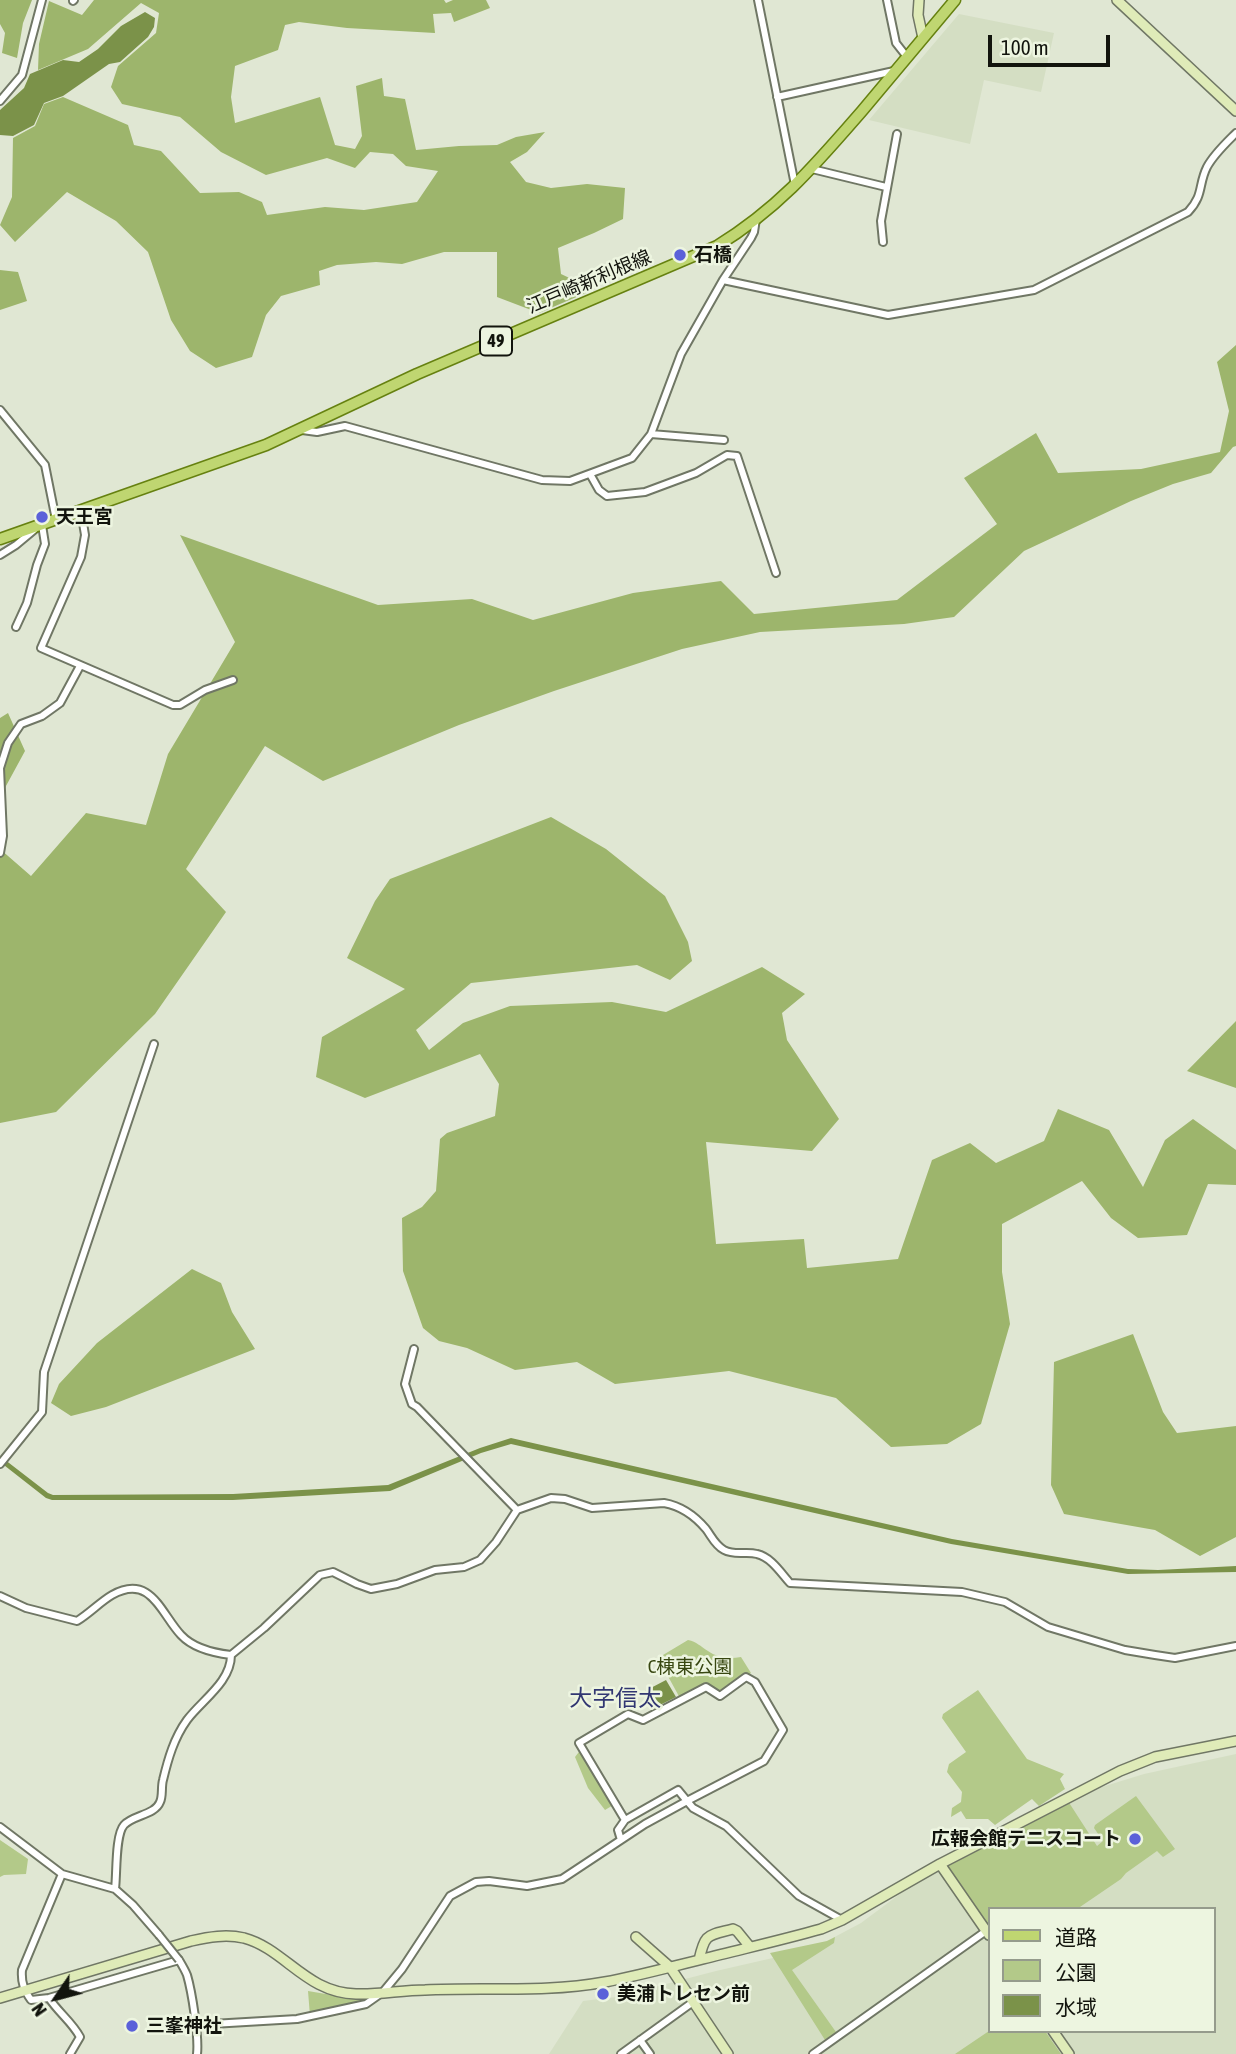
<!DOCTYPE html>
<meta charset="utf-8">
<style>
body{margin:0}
#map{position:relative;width:1236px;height:2054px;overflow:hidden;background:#e0e7d3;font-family:"Asap Condensed","Noto Sans JP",sans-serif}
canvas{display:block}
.legend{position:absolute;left:988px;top:1907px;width:228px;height:126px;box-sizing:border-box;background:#edf5e0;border:2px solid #959b8c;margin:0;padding:9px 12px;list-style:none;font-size:21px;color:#12140d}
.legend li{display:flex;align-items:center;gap:14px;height:35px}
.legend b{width:35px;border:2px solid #959b8c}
.north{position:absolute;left:21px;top:1963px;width:70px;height:70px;-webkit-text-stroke:5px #edf5e0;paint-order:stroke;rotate:235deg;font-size:19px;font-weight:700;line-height:28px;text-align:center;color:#12140d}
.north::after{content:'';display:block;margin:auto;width:24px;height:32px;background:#12140d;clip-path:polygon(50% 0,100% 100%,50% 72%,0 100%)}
.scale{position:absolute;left:988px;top:35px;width:122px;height:32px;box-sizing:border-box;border:4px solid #12140d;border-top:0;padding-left:9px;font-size:21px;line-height:24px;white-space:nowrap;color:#12140d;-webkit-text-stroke:5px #edf5e0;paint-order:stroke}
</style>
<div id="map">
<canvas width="1236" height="2054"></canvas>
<ul class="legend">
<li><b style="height:9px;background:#bfd671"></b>道路</li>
<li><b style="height:19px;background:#b3c989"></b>公園</li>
<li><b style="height:19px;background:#7b9249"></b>水域</li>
</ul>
<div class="north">N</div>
<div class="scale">100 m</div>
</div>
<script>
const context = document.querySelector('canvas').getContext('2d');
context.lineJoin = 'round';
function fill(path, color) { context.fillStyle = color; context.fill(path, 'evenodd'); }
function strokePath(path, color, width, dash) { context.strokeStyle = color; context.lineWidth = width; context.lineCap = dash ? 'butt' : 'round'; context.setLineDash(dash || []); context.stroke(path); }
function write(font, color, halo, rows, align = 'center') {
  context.font = font + ' "Asap Condensed","Noto Sans JP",sans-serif'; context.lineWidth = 5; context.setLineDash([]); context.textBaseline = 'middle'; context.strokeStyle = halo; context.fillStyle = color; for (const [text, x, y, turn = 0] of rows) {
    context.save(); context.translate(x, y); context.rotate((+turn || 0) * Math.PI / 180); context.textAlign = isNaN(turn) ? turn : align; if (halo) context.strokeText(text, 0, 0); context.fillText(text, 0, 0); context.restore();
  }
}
fill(new Path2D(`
 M959,14L1054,33L1041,92L984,80L970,144L869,120Z
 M1236,1754V2054H549L583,2001L616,1997L716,1971L812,1949L861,1923L940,1864L1066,1798L1144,1774ZM989,1909H1213V2031H989Z`), '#d4dec3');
fill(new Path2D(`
 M688,1640C697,1642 700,1646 708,1651C718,1658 729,1659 741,1657L751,1673L720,1696L706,1687L681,1700L658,1658Z
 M978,1690L1027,1759L1064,1774L1060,1779L1065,1789L1039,1806L1032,1799L995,1825L988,1819H966L961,1811L951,1817L952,1808L961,1802L962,1792L947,1772L949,1764L966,1752L942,1718L943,1714Z
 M582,1748L615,1804L605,1810L588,1788L575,1757Z
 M1136,1796L1175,1849L1163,1857L1157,1851L1126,1873L1121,1879L1077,1909H989V1928L940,1864L1066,1798L1097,1846L1103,1841L1094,1828L1095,1825Z
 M0,1840L28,1859L26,1874L4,1875L0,1877Z
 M835,1937L834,1943L792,1970L836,2032L825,2040L770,1953L827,1941Z
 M308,1991L361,2000L357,2006L310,2016Z
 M989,2031H1045L1061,2054H955Z`), '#b3c989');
fill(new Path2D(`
 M0,0H32L23,23L17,58L2,53L5,33L0,24Z
 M94,0H444L446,3L453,0H486L490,8L454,22L451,13L433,14L435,33L347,28L299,22L285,25L278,50L235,66L231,97L235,123L320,97L335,145L355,149L362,136L356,86L382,78L384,96L405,99L416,150L459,146L497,145L516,137L545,132L527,152L510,162L526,182L551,188L587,184L625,188L623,219L594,233L558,248L561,274L580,283L588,292L539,313L497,297V252H444L402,264L376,262L337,265L319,271L320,285L281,296L266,315L252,357L216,368L190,351L171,320L148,252L116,221L67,192L15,242L0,225L12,197L13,138L35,126L44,104L63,97L128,125L134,145L161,151L200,193L239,192L262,202L267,215L325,207L364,210L417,202L438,171L406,166L393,154L370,152L355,168L327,158L266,175L221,152L180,117L122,104L111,87L118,66L156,33L159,13L141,3L88,49L38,70L39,44L49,1L82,15Z
 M0,270L18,272L27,301L0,310Z
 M1236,345V446L1233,447L1211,473L1173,484L1131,501L1024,551L954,617L904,624L760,632L682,649L554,691L459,725L323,781L265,746L186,869L226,912L155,1014L56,1112L0,1123V849L31,876L86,813L146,825L168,754L235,642L180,535L378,605L472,599L533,620L633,593L721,581L754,614L897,600L997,524L964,478L1036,433L1058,473L1141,469L1220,452L1229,411L1217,362Z
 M8,713L25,751L0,797V718Z
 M551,817L606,849L665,896L688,942L692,961L670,980L637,965L471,983L416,1030L429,1050L463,1023L510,1006L612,1002L666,1012L762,967L805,994L782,1013L787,1040L839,1119L812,1151L706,1142L716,1244L804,1239L807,1268L898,1259L932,1160L970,1143L996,1163L1044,1141L1058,1109L1109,1130L1143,1187L1165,1140L1193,1119L1236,1150V1185L1208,1184L1187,1235L1138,1238L1111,1218L1082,1181L1002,1224V1272L1010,1324L981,1424L947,1444L891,1447L836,1398L729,1371L615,1384L577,1362L515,1370L467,1348L439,1341L423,1328L403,1271L402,1218L422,1207L436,1191L440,1139L447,1133L495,1116L499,1084L480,1054L365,1098L316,1077L322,1037L405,989L347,958L375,901L390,879Z
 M1236,1021V1088L1187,1071Z
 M192,1269L221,1283L232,1312L255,1349L106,1407L71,1416L51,1403L59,1384L97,1343Z
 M1133,1334L1163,1412L1177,1433L1236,1426V1537L1200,1556L1155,1530L1064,1514L1051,1485L1054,1362Z`), '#9db56c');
fill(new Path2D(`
 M145,12L155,18L154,27L148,37L120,62L109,64L63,96L44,103L34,125L13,136L0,135V110L24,88L30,74L63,60L79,62L98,49L121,26Z
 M511,1438L952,1539L1128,1569L1158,1570L1236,1566V1572L1128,1574L951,1544L511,1444L481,1453L390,1491L233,1500H52L46,1498L0,1462V1456L48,1493L53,1495L233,1494L388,1485L480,1448Z
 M666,1680L676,1697L654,1708L645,1691Z`), '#7b9249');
const street = new Path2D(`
 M758,0L795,185
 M887,0L896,43L907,57
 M73,1L74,0
 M777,97L894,71
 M0,101L22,75L42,0
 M812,169L886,187
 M883,242L881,221L897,134
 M723,280L888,315L1034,290L1188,212C1204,195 1198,185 1207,167C1214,154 1226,143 1236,133
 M0,410L45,465L56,520
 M302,430L317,432L345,426L542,480L570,481L632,458L651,434L681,354L723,280L751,238L754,232L756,219
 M651,434L724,440
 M590,474L599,490L607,496L645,492L696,473L727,455L737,456L776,573
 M81,511L85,535L81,557L41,648L173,705H180L205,690L233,680
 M0,555L16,545L34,530
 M16,627L27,603L37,565L45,544L42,525
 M0,853L3,836L0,768L8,743L21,724L42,716L60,703L80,666
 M414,1349L405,1384L412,1404L417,1407L517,1510
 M0,1464L42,1412L44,1372L154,1044
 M0,1596L26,1608L77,1621C90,1613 100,1602 112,1595C151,1573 161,1614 181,1635C193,1648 214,1653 231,1655L264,1628L320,1575L333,1572L357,1584L371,1589L397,1584L435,1570L464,1567L480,1560L496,1542L517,1510L551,1498L565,1499L592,1508L664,1503C681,1506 695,1516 706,1529C712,1537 715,1545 724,1550C735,1556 746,1551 757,1554C771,1557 781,1573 790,1583L962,1592L1005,1602L1048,1627L1125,1650L1155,1655L1175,1658L1236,1646
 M746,1677L755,1682L783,1730L764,1761L687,1801L678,1790L625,1820L579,1743L628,1714L643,1720L706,1687L720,1696Z
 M0,1827L62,1874L115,1889L133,1905L159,1935
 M621,1840L618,1830L625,1820
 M62,1874L22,1970C21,1982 24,1990 31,2000L49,1998L179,1960C182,1965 185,1970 187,1975C192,1992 199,2037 197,2054
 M115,1889C117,1874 115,1835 124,1825C133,1815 155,1815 160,1802C163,1796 161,1787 163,1780C168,1759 174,1738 187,1720C202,1700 231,1682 231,1655
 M49,1998C58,2012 72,2022 80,2037L70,2054
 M195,2025L297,2019L366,2004L383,1992L402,1969L450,1896L476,1882L489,1881L527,1886L562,1879L645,1824L687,1801L693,1808L726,1826L799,1896L842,1920
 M640,2040L650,2054
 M621,2054L693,2002
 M813,2054L986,1931`);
const secondary = new Path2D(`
 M919,0L918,15L923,38
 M1117,0L1236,111
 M940,1864L989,1935
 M636,1937L670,1967L728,2054
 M699,1960C705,1933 707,1936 733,1929L737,1931L750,1947
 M0,1998L191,1941C209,1937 226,1934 244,1938C285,1949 306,1993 356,1994C379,1995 402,1990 425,1990C485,1987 545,1993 605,1982C637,1976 670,1967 703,1959C742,1949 782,1940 821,1929L842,1920L940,1864L1120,1771L1155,1757L1236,1741
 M1053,2031L1069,2054`);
const primary = new Path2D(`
 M0,539L266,445L417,374L717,246C779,208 815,165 862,111C893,74 924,37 955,0`);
strokePath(street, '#707765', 10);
strokePath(secondary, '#707765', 12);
strokePath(primary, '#668110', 13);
strokePath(street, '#fff', 6);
strokePath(secondary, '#dfebb8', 9);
strokePath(primary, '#bfd671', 10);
const streetBridge = new Path2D(`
 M159,1935L179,1960`);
strokePath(streetBridge, '#707765', 10, []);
strokePath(streetBridge, '#fff', 6);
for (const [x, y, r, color] of [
 [680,255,7,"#5b61d9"],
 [42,517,7,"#5b61d9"],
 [1135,1839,7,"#5b61d9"],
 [603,1994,7,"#5b61d9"],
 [132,2026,7,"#5b61d9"]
]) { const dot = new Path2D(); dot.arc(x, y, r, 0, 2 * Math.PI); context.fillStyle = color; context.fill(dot); strokePath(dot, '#edf5e0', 2.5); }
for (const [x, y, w] of [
 [496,341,32]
]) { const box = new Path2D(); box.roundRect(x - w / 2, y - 14.5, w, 29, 5); context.fillStyle = '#edf5e0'; context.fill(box); strokePath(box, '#12140d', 2); }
write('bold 18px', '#12140d', null, [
 ["49",496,341]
]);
write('bold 19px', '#12140d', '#edf5e0', [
 ["石橋",694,255],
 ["天王宮",56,517],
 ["広報会館テニスコート",1121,1839,"right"],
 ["美浦トレセン前",617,1994],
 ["三峯神社",146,2026]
], 'left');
write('19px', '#12140d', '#edf5e0', [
 ["江戸崎新利根線",589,282,-23]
]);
write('19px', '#384711', '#edf5e0', [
 ["C棟東公園",690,1667]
]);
write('23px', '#323772', '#edf5e0', [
 ["大字信太",615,1699]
]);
</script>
